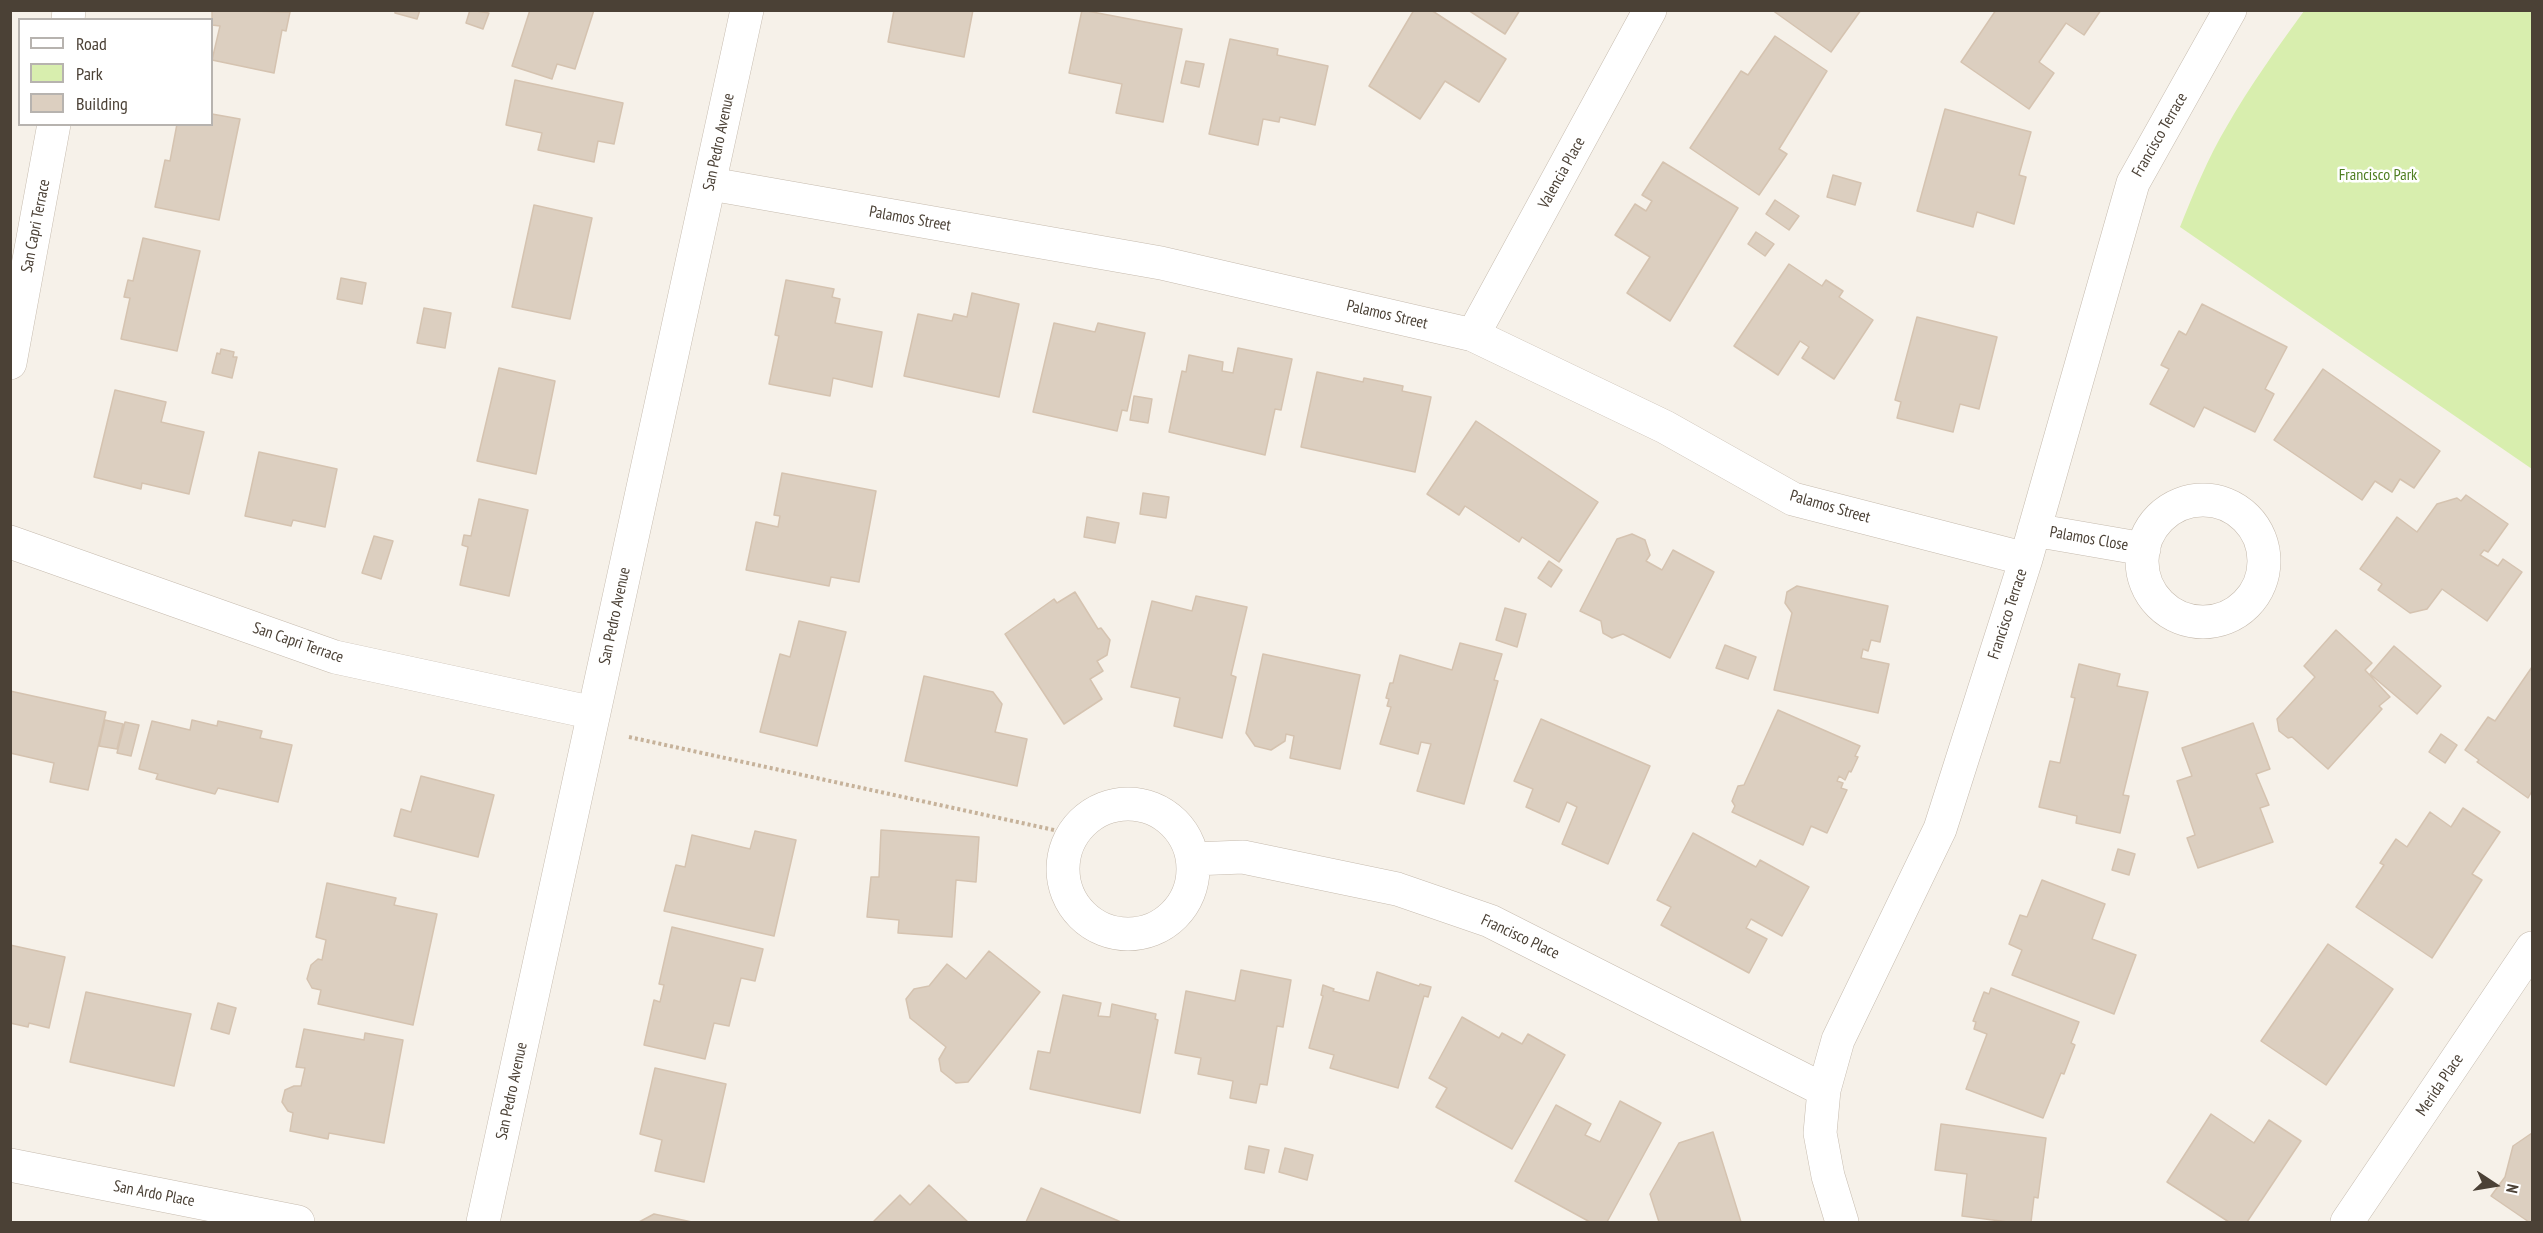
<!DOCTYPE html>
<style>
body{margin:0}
#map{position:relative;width:2543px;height:1233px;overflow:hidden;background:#f6f1e9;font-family:"PT Sans Narrow",sans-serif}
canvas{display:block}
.frame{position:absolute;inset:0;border:12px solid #4b4136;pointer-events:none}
.legend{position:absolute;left:18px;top:18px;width:195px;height:108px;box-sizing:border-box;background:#fff;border:2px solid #b7b3af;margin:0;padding:8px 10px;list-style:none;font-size:18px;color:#4b4136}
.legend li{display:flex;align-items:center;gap:12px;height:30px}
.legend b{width:30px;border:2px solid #b7b3af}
.north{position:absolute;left:2465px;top:1155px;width:60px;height:60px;-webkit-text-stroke:4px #fff;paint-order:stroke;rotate:102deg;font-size:16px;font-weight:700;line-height:24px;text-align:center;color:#4b4136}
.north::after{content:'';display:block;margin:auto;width:21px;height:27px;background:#4b4136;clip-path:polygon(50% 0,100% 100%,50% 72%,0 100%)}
</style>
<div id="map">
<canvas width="2543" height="1233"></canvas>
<div class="frame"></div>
<ul class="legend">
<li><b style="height:8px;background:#fff"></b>Road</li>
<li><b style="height:16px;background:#d8eeae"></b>Park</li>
<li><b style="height:16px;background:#dccfc0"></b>Building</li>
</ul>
<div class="north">N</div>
</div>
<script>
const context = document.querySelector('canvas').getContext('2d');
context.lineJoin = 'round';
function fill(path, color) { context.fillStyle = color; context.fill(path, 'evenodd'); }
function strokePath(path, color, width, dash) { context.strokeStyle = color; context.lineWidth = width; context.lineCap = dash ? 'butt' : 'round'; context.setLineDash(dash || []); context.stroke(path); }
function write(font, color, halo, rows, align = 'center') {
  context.font = font + ' "PT Sans Narrow",sans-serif'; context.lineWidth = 5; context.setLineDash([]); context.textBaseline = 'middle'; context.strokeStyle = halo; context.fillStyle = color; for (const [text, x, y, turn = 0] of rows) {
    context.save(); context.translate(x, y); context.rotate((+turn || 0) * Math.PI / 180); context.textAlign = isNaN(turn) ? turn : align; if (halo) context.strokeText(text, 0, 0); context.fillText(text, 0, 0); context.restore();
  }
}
fill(new Path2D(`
 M2304,11H2532V469L2180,227C2194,192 2208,158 2227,126C2250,86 2277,48 2304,11Z`), '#d8eeae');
const building = new Path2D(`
 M212,10L290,12L286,31L282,30L274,73L212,60L220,26L212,25Z
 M395,10H420L417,19L395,13Z
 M470,10L489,13L483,29L466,23Z
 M530,10H594L575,69L557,64L552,79L512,66Z
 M894,10H973L964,57L888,42Z
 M1082,10L1182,29L1163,122L1116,113L1122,84L1069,73Z
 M1414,10H1431L1506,59L1479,102L1445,81L1420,119L1369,86Z
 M1468,10H1520L1505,34Z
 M1772,10H1861L1831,52Z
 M1996,10H2101L2084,35L2066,23L2039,62L2054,73L2029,109L1961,62Z
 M1775,36L1827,71L1779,149L1787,154L1759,195L1690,148L1741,71L1748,75Z
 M1230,39L1278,49L1277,55L1328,66L1315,125L1280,117L1279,122L1263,119L1258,145L1209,134Z
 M1186,61L1204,64L1199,87L1181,83Z
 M515,80L623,103L614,144L598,141L594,162L538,150L542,133L506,125Z
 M1945,109L2031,132L2019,175L2026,177L2014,224L1977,212L1973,227L1917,211Z
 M212,114L240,119L219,220L155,207L165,160L170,161L177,124H212Z
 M1663,162L1738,208L1670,321L1627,293L1650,257L1615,235L1635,204L1646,211L1652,201L1642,195Z
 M1833,175L1861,183L1855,205L1827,197Z
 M1775,200L1799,216L1789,230L1766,214Z
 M534,205L592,218L570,319L512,307Z
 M1756,232L1774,244L1765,256L1748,244Z
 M143,238L200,251L177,351L121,339L130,298L124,297L128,280L133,281Z
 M1789,264L1822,286L1826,280L1843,291L1839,297L1873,320L1834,379L1802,358L1809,347L1800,341L1778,375L1734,346Z
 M341,278L366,283L362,304L337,299Z
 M786,280L834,289L832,297L840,299L835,323L882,332L872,387L833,378L830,396L769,384L779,336L775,335Z
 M972,293L1019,304L999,397L904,376L918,314L952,321L954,314L967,317Z
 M2202,304L2287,347L2265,389L2274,394L2255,432L2204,407L2194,427L2150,404L2169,369L2161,365L2179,331L2186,335Z
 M424,308L451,313L445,348L417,343Z
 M1917,317L1997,337L1979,409L1960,404L1953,432L1897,418L1901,402L1895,400Z
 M1054,323L1095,332L1098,323L1145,333L1127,411L1122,410L1117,431L1033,412Z
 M1238,348L1292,359L1281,410L1275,409L1265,455L1169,432L1182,371L1186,372L1189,355L1223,362L1222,371L1233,373Z
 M221,349L234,352L233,357H237L232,378L212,373L217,353L220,354Z
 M499,368L555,381L536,474L477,461Z
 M2323,369L2440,451L2414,488L2400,479L2392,492L2375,481L2362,500L2274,440Z
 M1317,372L1363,382L1364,378L1403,386L1402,391L1431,397L1415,472L1301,447Z
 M115,390L166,402L161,422L204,432L189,494L142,483L141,489L94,477Z
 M1134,396L1152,399L1148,423L1130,420Z
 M1476,421L1598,502L1559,562L1522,537L1519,542L1465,506L1459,515L1427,494Z
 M259,452L337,469L325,527L293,520L291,526L245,516Z
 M782,473L876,491L859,582L831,577L829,586L746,570L756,522L778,527L780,516L774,515Z
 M1143,493L1169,497L1166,518L1140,514Z
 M2466,495L2508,524L2488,552L2484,550L2480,555L2498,566L2503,559L2522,572L2487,621L2442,589L2427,609L2410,613L2378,590L2382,584L2360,569L2397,517L2417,532L2437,504L2457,498L2461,501Z
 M479,499L528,510L509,596L460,585L468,547L462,545L464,535L471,536Z
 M1087,517L1119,523L1115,543L1084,537Z
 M1632,534L1645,540L1650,555L1646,561L1662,570L1673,550L1714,572L1670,658L1623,634L1612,638L1603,633L1601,621L1580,611L1617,539Z
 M374,536L393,541L381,579L362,573Z
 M1549,561L1562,570L1551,587L1538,578Z
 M1797,586L1888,606L1880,642L1871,640L1868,651L1863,649L1861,658L1889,664L1878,713L1774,690L1792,613L1785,603L1787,592Z
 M1075,592L1098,629L1101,628L1110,640L1107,655L1097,661L1103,671L1090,679L1102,699L1064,724L1005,634L1054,599L1057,603Z
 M1196,596L1247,607L1231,675L1236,677L1222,738L1174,726L1180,698L1131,687L1152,601L1192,611Z
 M1505,608L1526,614L1517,647L1496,640Z
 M799,621L846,632L817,746L760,732L780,654L790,657Z
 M2336,630L2372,663L2365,670L2390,697L2379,706L2382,709L2328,769L2292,737L2288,738L2279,731L2277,719L2315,677L2304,666Z
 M1460,643L1502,654L1494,680L1498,681L1464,804L1417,791L1431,744L1421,742L1418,754L1380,744L1391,707L1387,706L1389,699L1386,698L1390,683H1393L1400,655L1452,670Z
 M1725,645L1756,657L1748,679L1716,668Z
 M2394,646L2441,686L2417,714L2370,674Z
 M1263,654L1360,675L1340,769L1290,758L1294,736L1286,734L1285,741L1271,750L1255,746L1246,733Z
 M2079,664L2120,674L2117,686L2148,692L2123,795L2129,796L2120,833L2076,823L2077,816L2039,807L2050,761L2060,763L2075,698L2071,697Z
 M2532,667V791L2528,798L2477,762L2479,760L2465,750L2488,717L2495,721Z
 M924,676L993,692L1002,704L995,732L1027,739L1017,786L905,761Z
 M10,691L106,712L88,790L50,782L54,763L10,753Z
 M1778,710L1860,746L1855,756L1858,757L1851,772L1849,771L1845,780L1839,776L1837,781L1843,783L1841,788L1847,790L1827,833L1811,826L1803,845L1732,812L1735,806L1732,801L1738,786L1744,785Z
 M1541,719L1650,766L1608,864L1562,844L1577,807L1567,802L1559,822L1526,807L1533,789L1514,781Z
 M105,720L123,724L117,749L99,746Z
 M192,720L217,726L218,721L262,731L260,738L292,745L278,802L218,788L215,794L156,779L158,774L139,769L152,721L190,730Z
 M125,722L139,725L131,756L117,753Z
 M2253,723L2270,769L2256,774L2269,805L2260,808L2273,842L2198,868L2187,838L2195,835L2177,781L2192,776L2182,748Z
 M2441,734L2457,745L2445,763L2429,752Z
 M421,776L494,795L478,857L394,836L401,809L411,812Z
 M2463,808L2500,832L2472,874L2482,880L2432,958L2356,907L2384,865L2380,863L2396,839L2407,847L2430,812L2451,827Z
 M881,830L979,837L976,882L956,880L952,937L898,933L899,920L867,917L871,877H879Z
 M755,831L796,840L774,936L664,911L676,865L685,867L692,835L750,849Z
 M1693,833L1756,867L1760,860L1809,887L1782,936L1751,919L1746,928L1767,939L1749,973L1661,925L1671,907L1657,900Z
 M2118,849L2135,854L2129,875L2112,870Z
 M2042,880L2105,904L2092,939L2136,955L2114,1014L2012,975L2022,950L2009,944L2020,915L2027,917Z
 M327,883L396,898L394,905L437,914L413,1025L318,1004L321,990L312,988L307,979L311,965L318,959L322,960L326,940L316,937Z
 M672,927L763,949L755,981L741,978L729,1026L714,1023L705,1059L644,1045L654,1000L660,1002L664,985L659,984Z
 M2328,944L2393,989L2326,1085L2261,1041Z
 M10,945L65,957L49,1028L29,1023L28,1027L10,1023Z
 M989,951L1040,992L968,1082L956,1083L941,1071L939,1059L946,1047L910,1018L906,999L914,989L929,986L947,964L966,979Z
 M1241,970L1291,980L1283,1027L1277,1026L1267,1085L1260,1084L1256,1103L1230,1098L1233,1081L1198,1074L1201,1058L1175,1053L1186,991L1235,1001Z
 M1377,972L1419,986L1420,984L1431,987L1428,997L1424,996L1398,1088L1330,1068L1334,1055L1309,1048L1323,996L1321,995L1323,985L1334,989L1333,991L1369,1001Z
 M1991,988L2079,1022L2071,1043L2075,1045L2064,1074L2061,1073L2043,1118L1966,1089L1987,1034L1974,1029L1976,1022L1973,1021L1984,992L1989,994Z
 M86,992L191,1014L174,1086L70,1062Z
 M1063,995L1101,1003L1098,1016L1110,1017L1112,1004L1156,1014L1155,1019L1158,1020L1140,1113L1030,1089L1038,1051L1050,1053Z
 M218,1003L236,1008L229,1034L211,1029Z
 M1462,1017L1499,1038L1502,1033L1522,1044L1528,1034L1565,1055L1512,1149L1436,1107L1447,1088L1429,1078Z
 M304,1029L364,1040L365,1033L403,1040L384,1143L329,1133L328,1139L290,1131L293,1113L288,1111L282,1102L285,1090L294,1086H301L305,1068L296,1067Z
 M655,1068L726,1084L704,1182L655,1171L662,1140L640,1134Z
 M1620,1101L1661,1123L1607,1222H1590L1515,1181L1556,1105L1591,1124L1585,1135L1600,1142Z
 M2211,1114L2254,1143L2269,1120L2301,1141L2247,1222H2229L2167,1182Z
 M1941,1124L2046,1138L2038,1198L2034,1197L2031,1222H2008L1962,1216L1967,1174L1935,1170Z
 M1713,1132L1741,1222H1659L1650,1194L1679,1143Z
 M2532,1133V1222H2529L2491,1196L2505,1177L2513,1146Z
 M1249,1146L1269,1150L1264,1173L1245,1169Z
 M1285,1148L1313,1155L1307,1180L1279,1172Z
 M929,1185L968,1222H873L900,1195L910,1205Z
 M1041,1188L1121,1222H1026Z
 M654,1214L692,1222H639Z`);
fill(building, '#dccfc0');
strokePath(building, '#d5c3b0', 1.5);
const street = new Path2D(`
 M68,20L69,10
 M711,184L1161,263L1473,335L1665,427L1793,499L2026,559
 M1473,335L1650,10
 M10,363L54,124
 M2142 561a61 61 0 1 1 122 0a61 61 0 1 1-122 0Z
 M2034,530L2144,549
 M10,542L335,657L594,713
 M1063 869a65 65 0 1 1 130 0a65 65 0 1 1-130 0Z
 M1193,859L1243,857L1397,889L1490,921L1824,1090
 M10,1165L298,1222
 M483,1222L747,10
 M1842,1222L1828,1176L1820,1133L1824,1090L1838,1040L1940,829L2026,559L2133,183L2230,10
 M2347,1222L2532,948`);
strokePath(street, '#c6bbae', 34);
strokePath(new Path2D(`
 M629,737L1054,830L1067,845`), '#c6b29a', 4, [3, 3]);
strokePath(street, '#fff', 33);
write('16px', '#4b4136', '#fff', [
 ["Francisco Terrace",2160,135,-60],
 ["San Pedro Avenue",719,142,-78],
 ["Valencia Place",1562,173,-61],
 ["Palamos Street",910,219,10],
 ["San Capri Terrace",36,226,-79],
 ["Palamos Street",1387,315,13],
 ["Palamos Street",1830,507,16],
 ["Palamos Close",2089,539,10],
 ["Francisco Terrace",2008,614,-72],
 ["San Pedro Avenue",615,616,-78],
 ["San Capri Terrace",298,643,19],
 ["Francisco Place",1520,937,25],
 ["Merida Place",2440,1085,-56],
 ["San Pedro Avenue",512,1091,-78],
 ["San Ardo Place",154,1194,11]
]);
write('16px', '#4e7e21', '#fff', [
 ["Francisco Park",2378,175]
]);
</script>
